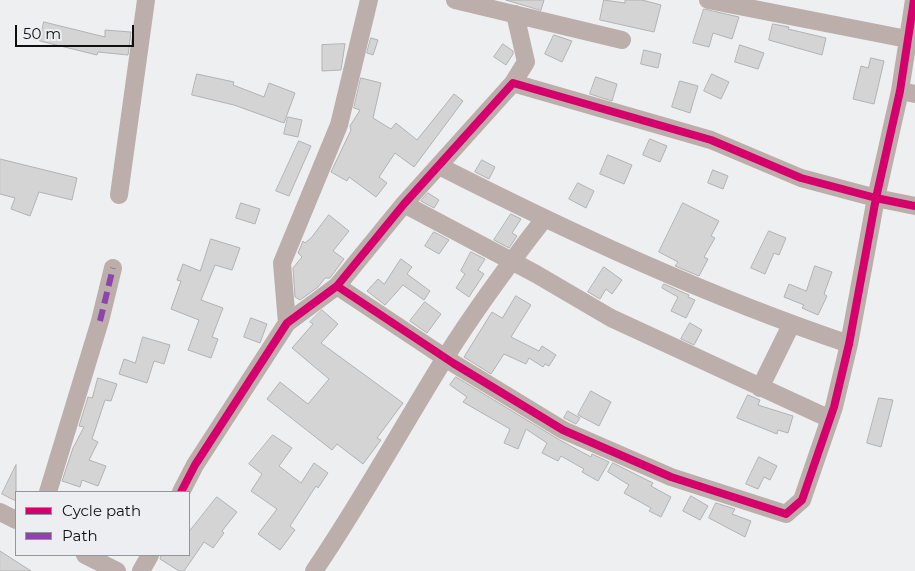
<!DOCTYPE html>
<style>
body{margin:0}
#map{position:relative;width:915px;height:571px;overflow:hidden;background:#eeeff1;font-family:Montserrat,sans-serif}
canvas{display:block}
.legend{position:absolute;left:15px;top:491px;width:175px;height:65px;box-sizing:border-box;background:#edeef2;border:1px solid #949598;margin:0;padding:6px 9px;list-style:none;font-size:15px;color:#0f0f10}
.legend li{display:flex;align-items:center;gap:10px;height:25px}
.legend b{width:25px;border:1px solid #949598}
.scale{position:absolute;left:15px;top:25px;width:119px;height:22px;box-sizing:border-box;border:2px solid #0f0f10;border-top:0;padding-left:6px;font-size:15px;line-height:18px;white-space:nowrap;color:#0f0f10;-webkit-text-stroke:4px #edeef2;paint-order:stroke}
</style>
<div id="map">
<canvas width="915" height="571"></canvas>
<ul class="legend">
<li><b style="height:6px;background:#d6006c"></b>Cycle path</li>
<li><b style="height:6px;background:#8e44ad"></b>Path</li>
</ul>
<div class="scale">50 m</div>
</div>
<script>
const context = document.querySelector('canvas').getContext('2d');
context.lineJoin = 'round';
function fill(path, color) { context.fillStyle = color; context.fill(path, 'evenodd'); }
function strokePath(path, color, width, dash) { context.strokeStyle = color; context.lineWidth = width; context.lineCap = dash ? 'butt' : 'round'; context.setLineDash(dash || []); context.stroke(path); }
const building = new Path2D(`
 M506,0H544L541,10Z
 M604,0L625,3V0H642L661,5L654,32L600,20Z
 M704,9L739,17L732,39L713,33L709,47L693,43Z
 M44,22L105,37V30L131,32L128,55L98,52L97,55L40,41Z
 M773,24L789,27L788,29L826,38L822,55L769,40Z
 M554,35L572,41L562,62L545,54Z
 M371,38L378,40L373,55L367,53Z
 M345,44L341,70L322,71V45Z
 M503,44L513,51V54L506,65L494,57Z
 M740,45L764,53L758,69L735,62Z
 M644,50L661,54L658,68L641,64Z
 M871,58L884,61L874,104L853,99L861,66L868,68Z
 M197,74L234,82L233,85L264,97L269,83L295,93L284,123L234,105L192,95Z
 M712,74L729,82L721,99L704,91Z
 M596,77L617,84L612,101L590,94Z
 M361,78L381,83L373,118L391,129L396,123L417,140L454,94L463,101L414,167L395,153L379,177L387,183L376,197L349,177L347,181L331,172L351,130L350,126L360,110L354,108Z
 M680,81L698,86L690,113L672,107Z
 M288,117L302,120L298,137L284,134Z
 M650,139L667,146L660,162L643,155Z
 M299,141L311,146L289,196L276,191Z
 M608,155L632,165L624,184L600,174Z
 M0,159L77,178L72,200L39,192L30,216L11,209L15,198L0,194Z
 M482,160L495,167L489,179L475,172Z
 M713,170L728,176L723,189L708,183Z
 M578,183L594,191L586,208L569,199Z
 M428,193L439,200L434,208L421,201Z
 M241,203L260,209L255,224L236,218Z
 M683,203L719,221L711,236L715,238L704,257L708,259L699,276L675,266L678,262L659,252Z
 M511,214L521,219L512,233L517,236L509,248L494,240Z
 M329,215L349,231L333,251L344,259L330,278H325L318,287L300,300L295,297L293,268L302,257L298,253L303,241L305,243L311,238Z
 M769,231L786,238L779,255L774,253L765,274L751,268Z
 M434,232L449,240L439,254L425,246Z
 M211,239L240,248L232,270L215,265L201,300L223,308L212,337L218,339L211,358L188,350L199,320L171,309L181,281L177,280L183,264L200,271Z
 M471,252L485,259L478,270L484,274L469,297L456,288L465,274L461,271Z
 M401,259L412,267L407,274L430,291L424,300L403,285L385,305L367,291L378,279L384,284Z
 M815,266L832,272L824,294L827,296L818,315L802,308L804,305L784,297L789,284L806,291Z
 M604,267L622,280L612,294L606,289L600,299L588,292Z
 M664,284L689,295L688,297L695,300L686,318L671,311L678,297L662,288Z
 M516,296L531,305L511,337L539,351L542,346L556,355L549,366L545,364L543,367L529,358L526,364L504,354L491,374L464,357L492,312L502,318Z
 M425,302L441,314L427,333L410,321Z
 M322,310L338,324L321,343L403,403L377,438L381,440L363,464L337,444L332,450L267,399L280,382L308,404L329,379L292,348L313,324L310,322Z
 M251,318L267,324L260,343L244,337Z
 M690,323L702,330L694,345L681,339Z
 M143,337L170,345L164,364L154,361L147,383L119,374L124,359L135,363Z
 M456,377L558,439L591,457L592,454L609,462L598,481L582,472L584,469L561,456L558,461L542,453L547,443L526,429L518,449L504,443L510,429L463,402L467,397L450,385Z
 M98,378L117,384L111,401L105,400L92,439L98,442L89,460L106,466L98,486L82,480L80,487L62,481L73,448L84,427L79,426L88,397L92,398Z
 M591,391L611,402L599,426L578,415Z
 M748,395L760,400L758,405L793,416L788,433L778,430L777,434L737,418Z
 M879,398L893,400L881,447L867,443Z
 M568,411L580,418L576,424L564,418Z
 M273,435L292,448L279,466L301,483L314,463L328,473L318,488L316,486L290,526L295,530L280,550L258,534L277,509L251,491L262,474L249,464Z
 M759,457L777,466L770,480L764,477L758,489L746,484Z
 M613,463L653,483L651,486L671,497L661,517L649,511L651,508L624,493L629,485L608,472Z
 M16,465V501L2,494Z
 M691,496L708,506L700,520L683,511Z
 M217,497L237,512L222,531L224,533L213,548L204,542L184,571H179L160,559L161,555H189V532Z
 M716,503L735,509L732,514L751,521L745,537L709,518Z
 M0,551L31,571H0Z`);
fill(building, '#d4d4d4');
strokePath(building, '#b2b2b2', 1);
strokePath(new Path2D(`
 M455,0L622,40
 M708,0L907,39
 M513,83L526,62L515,14
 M900,91L915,94
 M439,166C573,234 707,296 849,344
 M119,195L146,0
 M404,204L536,274L611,318L830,419
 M337,286L453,363L563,430L671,477L786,514L802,500L834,407L849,344L876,198L900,91L914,0
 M287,323L282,263L339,125L369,0
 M760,388L791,325
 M48,492L100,321L113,268
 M181,492L195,465L287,323L337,286L404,204L513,83L711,140L801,178L876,198L915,206
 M0,512L16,520
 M85,555L117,571
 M141,571L150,555
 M314,571C361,502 401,429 445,358C475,310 509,264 544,219`), '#bbaeab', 18);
strokePath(new Path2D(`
 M100,321L113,268`), '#8e44ad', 6, [12, 6]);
strokePath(new Path2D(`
 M337,286L453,363L563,430L671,477L786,514L802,500L834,407L849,344L876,198L900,91L914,0
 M181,492L195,465L287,323L337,286L404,204L513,83L711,140L801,178L876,198L915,206`), '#d6006c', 8);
</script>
